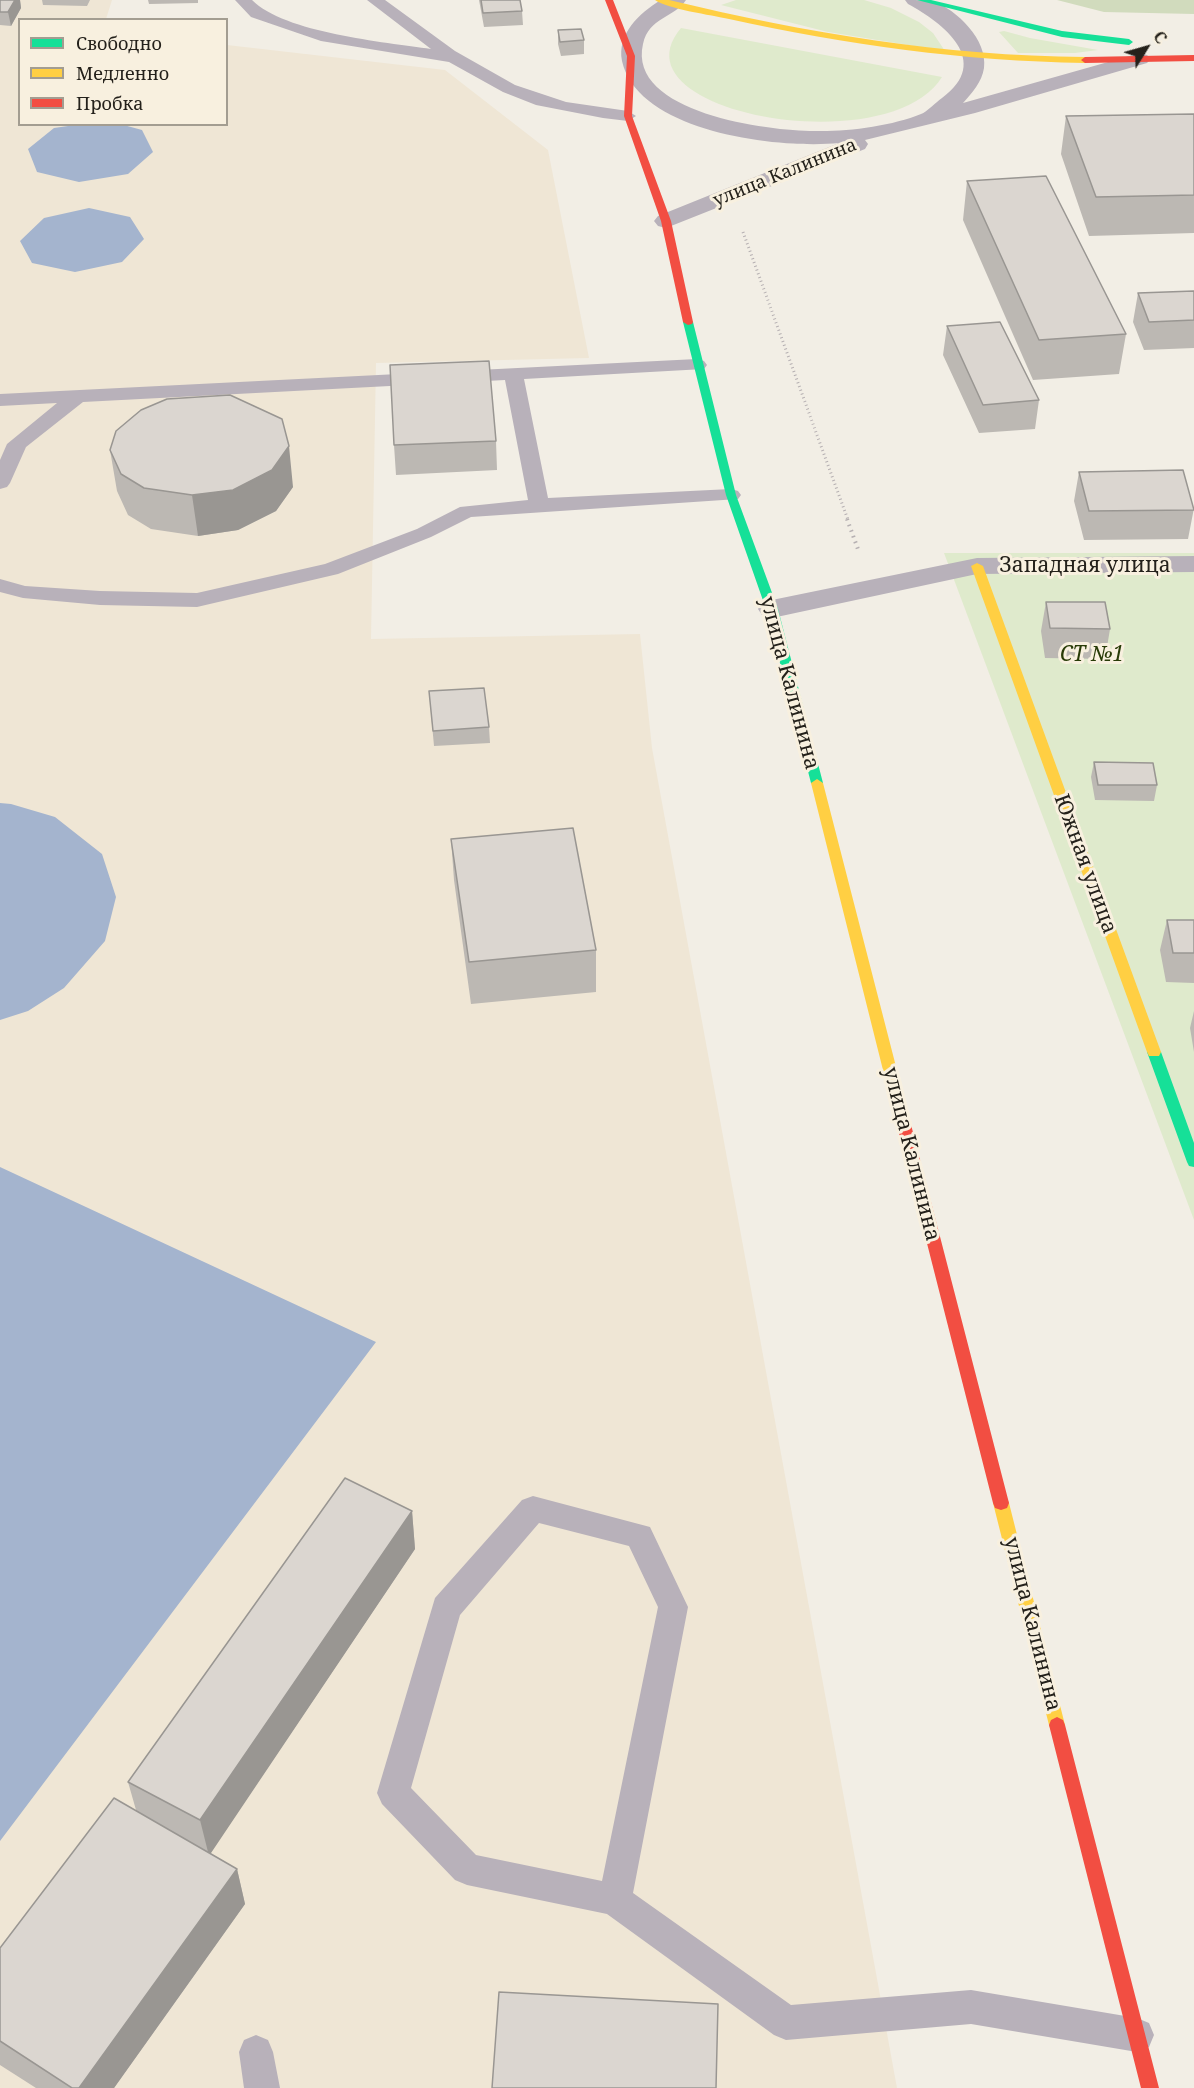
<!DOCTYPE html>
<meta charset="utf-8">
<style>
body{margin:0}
#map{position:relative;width:1194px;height:2088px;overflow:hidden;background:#f2eee5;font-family:"Noto Serif",serif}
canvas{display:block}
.legend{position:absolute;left:18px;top:18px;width:210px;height:108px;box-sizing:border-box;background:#f8f0df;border:2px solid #a39d91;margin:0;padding:8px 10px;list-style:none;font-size:18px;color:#24211b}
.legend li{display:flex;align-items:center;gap:12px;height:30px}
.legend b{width:30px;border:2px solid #a39d91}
.north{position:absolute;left:1116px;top:18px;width:60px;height:60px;-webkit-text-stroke:4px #f8f0df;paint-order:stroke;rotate:53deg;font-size:16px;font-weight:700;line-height:24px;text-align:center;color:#24211b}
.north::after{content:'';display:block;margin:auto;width:21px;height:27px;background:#24211b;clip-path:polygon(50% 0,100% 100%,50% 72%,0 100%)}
</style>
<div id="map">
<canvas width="1194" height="2088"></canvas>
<ul class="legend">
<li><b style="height:8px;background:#16e098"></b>Свободно</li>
<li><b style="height:8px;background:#ffcf43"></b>Медленно</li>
<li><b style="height:8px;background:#f24e42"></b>Пробка</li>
</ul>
<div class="north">С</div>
</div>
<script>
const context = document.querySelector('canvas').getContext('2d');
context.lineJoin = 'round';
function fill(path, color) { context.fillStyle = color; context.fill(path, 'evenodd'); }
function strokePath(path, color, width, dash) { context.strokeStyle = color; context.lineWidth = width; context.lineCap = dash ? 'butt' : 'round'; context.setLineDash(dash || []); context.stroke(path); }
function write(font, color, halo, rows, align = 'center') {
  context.font = font + ' "Noto Serif",serif'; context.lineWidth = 6; context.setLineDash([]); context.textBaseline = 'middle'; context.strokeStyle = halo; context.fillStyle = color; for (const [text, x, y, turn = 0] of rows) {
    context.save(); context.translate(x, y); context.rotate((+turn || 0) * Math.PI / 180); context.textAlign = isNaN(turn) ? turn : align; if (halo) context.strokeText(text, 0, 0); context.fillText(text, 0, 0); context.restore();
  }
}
fill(new Path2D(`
 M0,0H112L106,19L20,20V124H226L227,45L445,70L548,150L589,358L376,363L371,639L640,634L652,748L897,2088H0Z`), '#efe6d5');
fill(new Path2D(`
 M736,0H864L891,8L919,22L933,33L945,51L828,32L721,5Z
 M681,28L942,77C889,163 609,113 681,28Z
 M1004,31L1030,38L1098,50L1075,53H1018L999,32Z
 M944,553H1194V1220Z`), '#dfeacc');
fill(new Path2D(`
 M1057,0H1194V14L1104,12Z`), '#d1dbbd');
fill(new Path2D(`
 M120,124L142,130L153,152L128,174L79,182L37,172L28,149L54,128L75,125Z
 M89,208L130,217L144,239L122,262L75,272L32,263L20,241L44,218Z
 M0,803L11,804L55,817L102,854L116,897L105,941L64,988L28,1011L0,1020Z
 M0,1167L376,1342L0,1841Z`), '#a4b4ce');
strokePath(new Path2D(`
 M743,232L848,520`), '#b6b0b2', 3, [1, 3]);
strokePath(new Path2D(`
 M847,519L859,552`), '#b6b0b2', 4, [1.5, 4.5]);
fill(new Path2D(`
 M235,0H252C285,33 384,42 431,49L367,0H385L455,51L515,85L566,102L628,111L636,116L628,121L603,118L536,105L503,92L449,62L321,41L251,17Z
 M697,359L704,361L707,365L704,369L524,379L548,498L731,489L738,491L741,495L738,499L471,517L431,537L338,574L197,607L100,605L23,598L0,592V579L25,586L100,591L197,593L325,564L417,529L460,507L528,500L505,380L83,402L26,447L10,483L7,487L0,489V460L7,444L57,403L0,406V394Z
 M533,1496L650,1527L688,1607L633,1893L791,2005L971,1990L1137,2018L1149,2023L1154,2035L1149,2047L1137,2052L971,2024L786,2040L774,2035L607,1914L467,1885L455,1880L382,1804L377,1793L435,1598L522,1500ZM539,1523L629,1546L658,1607L602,1881L476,1855L411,1788L460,1615Z
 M256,2035L268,2040L273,2052L280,2088H244L239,2052L244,2040Z`), '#b8b1ba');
fill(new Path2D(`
 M661,0H686C674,18 649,17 643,44C627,113 769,131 814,131C846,132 892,126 921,114C927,112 936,102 942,98C993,61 943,23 908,4L905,0C913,0 925,0 933,1C957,10 988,40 984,68C982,82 972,93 963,103L1140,53L1147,55L1151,59L1147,63L975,113L865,140L868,144L865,149L666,228L658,226L654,221L658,216L839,143C780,149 638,133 622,61C617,34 639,13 661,0Z
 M1194,556V572L977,574L772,618L762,615L758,609L762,603L772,600L977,558Z`), '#b8b1ba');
fill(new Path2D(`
 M917,0H931L1062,31L1129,39L1133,42L1129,45L1062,37Z
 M688,319L693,322L736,495L778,609L823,783L821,786L817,787L811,783L766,609L726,495L683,322Z
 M1154,1047L1161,1052L1194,1143V1167L1189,1166L1187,1162L1147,1052Z`), '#16e098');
fill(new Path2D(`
 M655,0H669C807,33 943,56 1085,57L1089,60L1085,63C964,61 847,45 729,19C711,15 668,9 655,0Z
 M977,563L983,566L1161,1052L1159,1056H1149L1147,1052L971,566Z
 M817,779L823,783L901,1086L899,1090H889L887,1086L811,783Z
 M1001,1496L1007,1498L1009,1503L1065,1725L1063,1730L1057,1733L1051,1730L1049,1725L993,1503L995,1498Z`), '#ffcf43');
fill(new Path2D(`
 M605,0H613L635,56L632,116L671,221L693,322L692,324L688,325L683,322L661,221L624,116L627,56Z
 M1194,55V61L1085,63L1081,60L1085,57Z
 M894,1081L899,1082L901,1086L1009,1503L1007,1508L1001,1510L995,1508L993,1503L887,1086L889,1082Z
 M1057,1717L1063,1720L1065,1725L1159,2088H1141L1049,1725L1051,1720Z`), '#f24e42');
fill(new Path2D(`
 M0,0H20L21,8L11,26L0,25Z
 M42,0H90L87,6L43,5Z
 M148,0H198V3L149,4Z
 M479,0H520L522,11L523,25L484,27Z
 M558,30L584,40V54L561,56L558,44Z
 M1194,114V233L1089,236L1061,154L1066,116Z
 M967,181L1126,334L1119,374L1033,380L963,220Z
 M1194,291V348L1144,350L1133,322L1138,293Z
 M947,326L1039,400L1035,429L979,433L943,355Z
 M496,441L497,470L396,475L394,445Z
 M110,450L293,487L276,511L238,530L198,536L151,529L128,515L117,491Z
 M1079,472L1194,508L1188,539L1084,540L1074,501Z
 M1046,602L1110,629L1105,659L1045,658L1041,631Z
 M429,691L489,727L490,743L434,746Z
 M1094,762L1157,785L1154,801L1095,800L1091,777Z
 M451,839L596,950V992L471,1004L454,880Z
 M1167,920H1194V983L1166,982L1160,950Z
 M1194,1011V1052L1190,1028Z
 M412,1511L415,1549L210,1853L237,1869L245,1904L114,2088H36L0,2065V1948L136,1810L128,1782Z`), '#bcb8b3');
fill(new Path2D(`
 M15,0H20L21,8L11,26L8,12Z
 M289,446L293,487L276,511L238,530L198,536L192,495Z
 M412,1511L415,1549L209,1856L200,1820Z
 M237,1869L245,1904L114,2088H79Z`), '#999692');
const building = new Path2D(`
 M0,0H15L8,12H0Z
 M481,0H520L522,11L483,13Z
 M581,29L584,40L560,42L558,30Z
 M1194,114V195L1096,197L1066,116Z
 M1046,176L1126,334L1039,340L967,181Z
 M1194,291V320L1149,322L1138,293Z
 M1000,322L1039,400L983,405L947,326Z
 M489,361L496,441L394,445L390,365Z
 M230,395L282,419L289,446L272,470L233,490L192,495L144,488L121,474L110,450L116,431L141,410L167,399Z
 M1183,470L1194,510L1089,511L1079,472Z
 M1046,602H1105L1110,629L1050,628Z
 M484,688L489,727L433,731L429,691Z
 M1094,762L1153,763L1157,785H1098Z
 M573,828L596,950L469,962L451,839Z
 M1167,920H1194V953H1173Z
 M345,1478L412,1511L200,1820L128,1782Z
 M114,1798L237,1869L79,2088H72L0,2041V1948Z
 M499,1992L718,2004L716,2088H492Z`);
fill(building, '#dbd6d0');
strokePath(building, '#999692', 1.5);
write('18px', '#24211b', '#f8f0df', [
 ["улица Калинина",785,173,-22]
]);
write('21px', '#24211b', '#f8f0df', [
 ["Западная улица",1085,566],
 ["улица Калинина",789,683,75],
 ["Южная улица",1085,864,70],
 ["улица Калинина",911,1154,76],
 ["улица Калинина",1032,1624,76]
]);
write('italic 21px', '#283b07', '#f8f0df', [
 ["СТ №1",1092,655]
]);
</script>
